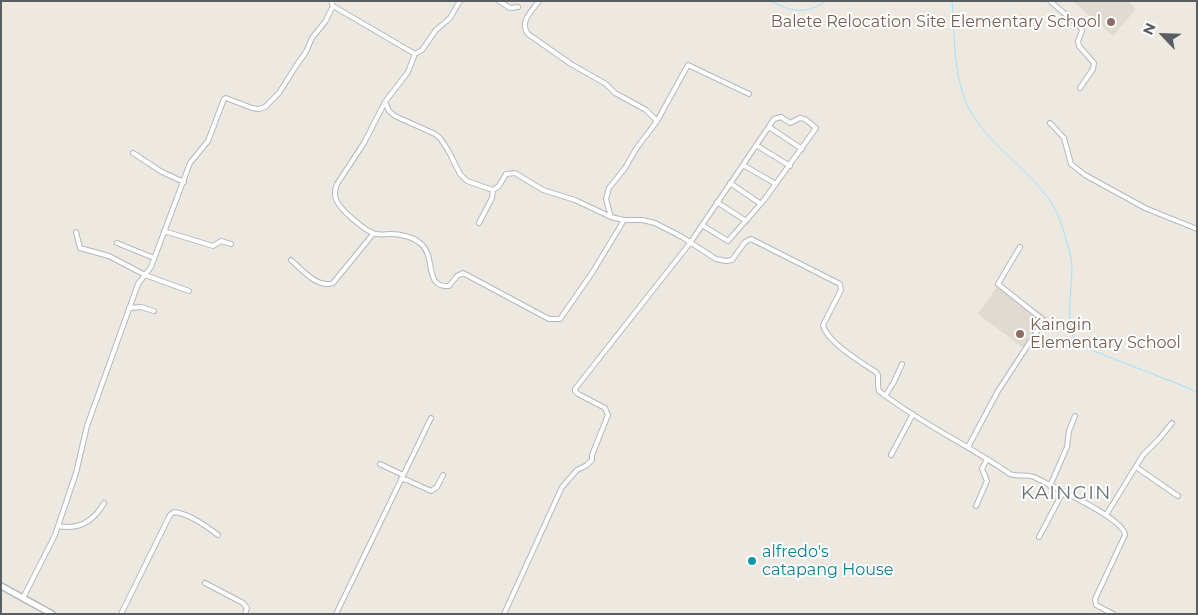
<!DOCTYPE html>
<style>
body{margin:0}
#map{position:relative;width:1198px;height:615px;overflow:hidden;background:#ede9e0;font-family:Montserrat,sans-serif}
canvas{display:block}
.frame{position:absolute;inset:0;border:2px solid #595e63;pointer-events:none}
.north{position:absolute;left:1138px;top:10px;width:50px;height:50px;-webkit-text-stroke:4px #fff;paint-order:stroke;rotate:294deg;font-size:14px;font-weight:700;line-height:20px;text-align:center;color:#595e63}
.north::after{content:'';display:block;margin:auto;width:18px;height:22px;background:#595e63;clip-path:polygon(50% 0,100% 100%,50% 72%,0 100%)}
</style>
<div id="map">
<canvas width="1198" height="615"></canvas>
<div class="frame"></div>
<div class="north">N</div>
</div>
<script>
const context = document.querySelector('canvas').getContext('2d');
context.lineJoin = 'round';
function fill(path, color) { context.fillStyle = color; context.fill(path, 'evenodd'); }
function strokePath(path, color, width, dash) { context.strokeStyle = color; context.lineWidth = width; context.lineCap = dash ? 'butt' : 'round'; context.setLineDash(dash || []); context.stroke(path); }
function write(font, color, halo, rows, align = 'center') {
  context.font = font + ' Montserrat,sans-serif'; context.lineWidth = 4; context.setLineDash([]); context.textBaseline = 'middle'; context.strokeStyle = halo; context.fillStyle = color; for (const [text, x, y, turn = 0] of rows) {
    context.save(); context.translate(x, y); context.rotate((+turn || 0) * Math.PI / 180); context.textAlign = isNaN(turn) ? turn : align; if (halo) context.strokeText(text, 0, 0); context.fillText(text, 0, 0); context.restore();
  }
}
fill(new Path2D(`
 M1073,1H1127L1136,9L1113,36Z
 M999,284L1047,317L1026,350L978,314Z`), '#e0dad1');
strokePath(new Path2D(`
 M771,1C789,12 809,15 825,1
 M952,1C955,37 953,77 969,109C989,146 1027,167 1050,201C1058,212 1063,229 1067,243C1070,251 1072,261 1072,269C1072,285 1066,324 1073,337C1077,344 1084,347 1091,350L1191,389L1197,393`), '#9ee2ff', 1);
const minor = new Path2D(`
 M331,1L333,6L415,54L408,72L385,102L364,143L337,184C335,189 334,194 336,199C339,209 366,232 376,234C381,235 386,234 391,234C400,234 413,237 420,243C437,256 423,288 449,286L457,276L463,273L549,319H560L592,273L624,220
 M499,1L510,8L518,7
 M539,1C531,12 519,22 528,34L571,64L606,84L615,93L646,110L657,121
 M1050,1L1081,28L1082,31L1078,41L1079,46L1094,63L1093,69L1080,88
 M415,54L422,50L436,30L450,18L460,1
 M385,102L389,111L395,116L435,134L440,138L448,150L460,174L467,181L493,190L499,186L506,174L515,173L543,190L575,200L611,217L624,220H642L655,223L682,237L716,259L726,261L732,260L745,242L751,239L840,284L841,290L823,325C827,342 862,363 876,372L878,375V386L879,391C920,423 968,445 1010,474C1019,478 1024,473 1034,477C1051,486 1124,518 1125,535L1095,599L1096,605L1113,614
 M1050,123L1064,138L1071,164L1085,175L1145,208L1197,229
 M769,127L802,149
 M756,145L790,166
 M133,153L162,172L184,182
 M743,165L776,184
 M730,183L761,204
 M717,202L746,221
 M611,217L606,199L609,188L625,168L636,149L657,121L688,65L749,94
 M479,223L492,198L493,190
 M164,231L213,246L221,241L231,244
 M76,232L80,248L109,256L145,275L189,291
 M117,243L154,258
 M291,260C301,269 318,289 333,283L373,234
 M129,308L141,307L154,311
 M885,396L894,382L902,364
 M968,447L998,391L1043,322L1042,319L998,284L1020,247
 M891,455L913,414
 M380,464L403,475
 M1136,467L1178,496
 M401,479L407,480L431,491L437,487L443,475
 M1050,486L1067,447L1069,431L1075,416
 M976,506L987,481L982,469L987,459
 M1106,515L1143,455L1159,439L1172,423
 M58,526C79,530 94,521 104,503
 M1039,537L1063,492
 M205,583L243,603L247,608L245,614
 M23,598L55,535L76,473L87,426L138,284L151,267L190,163L208,141L224,99L226,98L252,108L259,109L265,107L279,93L296,66L306,52L312,38L325,22L333,6
 M121,614L170,515L174,512C190,514 206,526 218,535
 M336,614L431,418
 M504,614L562,487L577,470L587,465L592,460V455L608,415L605,408L578,394L575,391V389L690,243L774,119L781,117L790,123L800,118L805,119L816,128L764,200L728,241L702,225`);
const tertiary = new Path2D(`
 M1,586L52,614`);
strokePath(minor, '#b3b8bc', 6);
strokePath(tertiary, '#b3b8bc', 8);
strokePath(minor, '#fff', 4);
strokePath(tertiary, '#fff', 5);
for (const [x, y, r, color] of [
 [1111,22,5,"#8d6e63"],
 [1020,334,5,"#8d6e63"],
 [752,561,5,"#0f9aa8"]
]) { const dot = new Path2D(); dot.arc(x, y, r, 0, 2 * Math.PI); context.fillStyle = color; context.fill(dot); strokePath(dot, '#fff', 2); }
write('16px', '#785e54', '#fff', [
 ["Balete Relocation Site Elementary School",1101,22],
 ["Kaingin",1030,325,"left"],
 ["Elementary School",1030,343,"left"]
], 'right');
write('16px', '#0d838f', '#fff', [
 ["alfredo's",762,552],
 ["catapang House",762,570]
], 'left');
context.letterSpacing = '1px';
write('19px', '#6a7175', '#fff', [
 ["KAINGIN",1066,493]
]);
context.letterSpacing = '0px';
</script>
